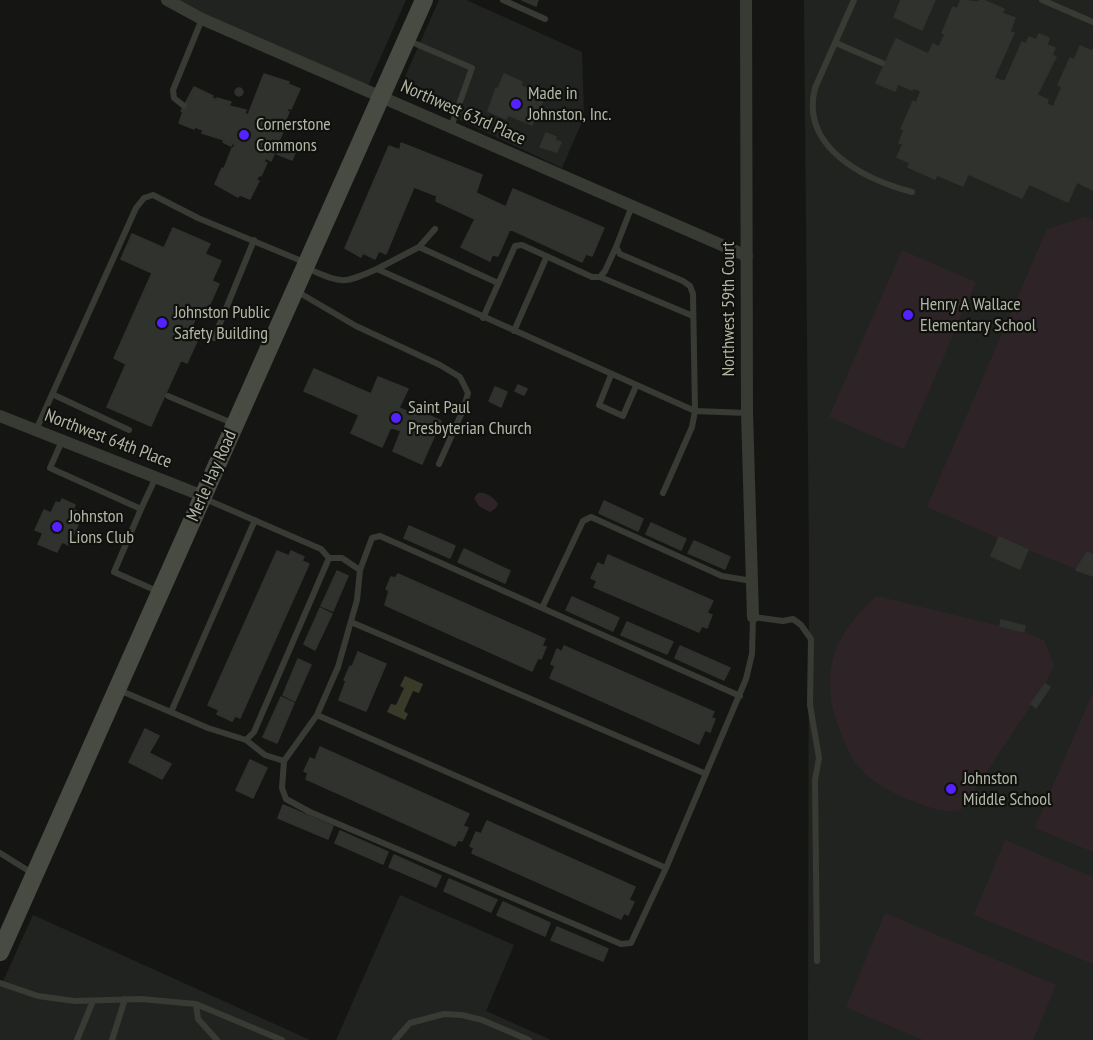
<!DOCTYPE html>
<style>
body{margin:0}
canvas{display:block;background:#151614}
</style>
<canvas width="1093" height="1040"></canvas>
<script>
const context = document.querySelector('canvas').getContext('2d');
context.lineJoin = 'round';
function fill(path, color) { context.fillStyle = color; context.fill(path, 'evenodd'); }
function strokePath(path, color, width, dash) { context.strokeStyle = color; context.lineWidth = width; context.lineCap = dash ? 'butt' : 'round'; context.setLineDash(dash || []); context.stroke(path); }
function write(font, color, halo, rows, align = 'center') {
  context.font = font + ' "PT Sans Narrow",sans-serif'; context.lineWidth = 4.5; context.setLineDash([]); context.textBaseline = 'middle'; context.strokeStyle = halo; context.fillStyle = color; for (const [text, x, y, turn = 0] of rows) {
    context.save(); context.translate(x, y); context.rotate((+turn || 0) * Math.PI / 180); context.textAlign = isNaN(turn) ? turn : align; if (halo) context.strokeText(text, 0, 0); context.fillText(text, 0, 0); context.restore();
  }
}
fill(new Path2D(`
 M167,0H406L366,90Z
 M439,0H466L582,52L584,117L562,168L409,96L404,92V79Z
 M804,0H1093V1040H808L809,561Z
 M400,895L514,945L486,1011L551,1040H336Z
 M33,915L310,1040H0V988Z`), '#212320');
fill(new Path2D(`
 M1085,217L1093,221V576L1028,550L1020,569L991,556L998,538L927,507L1047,229Z
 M902,250L976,282L904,449L829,417Z
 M478,493C486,492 493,497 498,504L496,508L490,512L479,506L474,498Z
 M877,596L1024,632L1044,640L1054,665L1045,684L962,809C949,815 930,808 918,803C896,795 875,785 859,767C850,757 845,743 840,731C818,676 833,633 877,596Z
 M1093,692V852L1035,828Z
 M1005,840L1093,877V964L974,915Z
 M885,913L1056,985L1033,1040H923L846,1007Z`), '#2e2427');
fill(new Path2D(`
 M405,676L423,684L419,693L413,691L404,711L408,714L405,720L387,712L391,704L396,705L404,688L400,686Z`), '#3a3a29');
const building = new Path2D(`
 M522,0H538L536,6Z
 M901,0H935L922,30L894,17Z
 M961,0L976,2L983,0L1004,9L1002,13L1015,18L1010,32L1014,33L994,78L999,80L1005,81L1022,42L1026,44L1029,37L1036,40L1039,34L1049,38L1047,45L1055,48L1052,55L1056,57L1037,95L1048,100L1047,104L1053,107L1062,87L1058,85L1070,58L1074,60L1080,46L1092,51L1093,50V190L1077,182L1068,202L1029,184L1022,198L968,174L963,186L937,175L935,179L908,167L910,163L897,157L903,144L899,143L904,130L901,129L913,101L916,103L921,91L914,88L912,90L898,84L895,91L876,83L896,39L928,54L933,44L939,47L945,34L942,33L953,7L957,9Z
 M264,74L289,82L288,84L300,89L291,109L288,108L287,111L289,112L283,126L281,125L279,129L283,132L278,143L281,144L282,142L297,148L292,160L277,154L278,151L276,150L271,161L266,158L264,162L267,163L261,176L259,175L256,180L259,181L250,199L240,195L238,197L215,184L222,168L224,169L232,148H233L235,145L232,143L231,146L223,142L224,140L202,133L203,130L195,127L194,129L179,123L183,112L181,111L194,87L213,96L212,98L217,100V98L231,102L229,106L246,110L245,113L248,115Z
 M504,74L522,82L521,86L545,96L532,125L508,115L506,119L488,111L496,88L498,89Z
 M235 92a4 4 0 1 1 8 0a4 4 0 1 1-8 0Z
 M546,133L556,137L555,140L561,142L557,152L540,147Z
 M401,143L482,175L476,193L506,207L513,189L604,228L592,256L586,254L582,262L510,229L498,256L492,255L490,261L461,247L475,219L436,201L437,196L414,187L386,254L379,251L375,259L363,253L361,257L345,248L389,146L400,150Z
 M173,228L210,244L205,254L221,261L212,281L219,284L205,315L198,312L190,331L200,335L187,363L181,360L151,426L107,407L126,364L114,358L152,273L121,259L132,234L164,248Z
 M314,369L371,394L378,377L408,389L399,408L411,413L413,408L441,421L422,464L393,451L401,431L391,427L382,447L351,433L359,415L304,391Z
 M518,385L527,389L524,395L515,391Z
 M495,387L507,392L501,407L489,401Z
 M62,499L75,505L73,510L77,511L72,522L78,525L69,545L62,542L57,552L38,544L43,533L35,530L44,510L51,513L56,502L60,503Z
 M604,501L643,519L638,531L599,513Z
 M651,523L686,539L681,550L646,534Z
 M409,526L455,546L450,558L404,538Z
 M999,537L1028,550L1020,569L991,556Z
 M694,541L730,557L725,569L688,553Z
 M464,549L510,571L505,583L458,562Z
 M277,551L289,556L291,551L304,557L302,561L309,564L240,718L235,716L232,721L217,714L219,710L208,705Z
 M1087,552L1093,555V576L1076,570Z
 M608,555L713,601L707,613L712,615L707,628L702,626L699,632L594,587L597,581L591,578L598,563L604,566Z
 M337,571L348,576L333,611L321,606Z
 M398,574L545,639L542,646L546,647L541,659L538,658L532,671L385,605L389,591L386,589L391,577L395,578Z
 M572,597L619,618L613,631L566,610Z
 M320,608L332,614L315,650L304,644Z
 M1001,620L1025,626L1024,632L1000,626Z
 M627,622L673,642L667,654L621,635Z
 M564,646L714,712L711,718L715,719L710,732L705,730L699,744L550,678L555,666L551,664L557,649L562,652Z
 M680,646L730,668L724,680L675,658Z
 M358,652L386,664L366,711L339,700L346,681L344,680L350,666L352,667Z
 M298,659L311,665L295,701L283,695Z
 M1045,684L1050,687L1036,708L1031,704Z
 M281,697L294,703L277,743L263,737Z
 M145,729L159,736L149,753L171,764L162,779L129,762Z
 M320,747L469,814L463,826L468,828L462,841L458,840L455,846L306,779L308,773L304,771L310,758L315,760Z
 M250,760L267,768L253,798L236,790Z
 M283,805L333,826L328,839L278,818Z
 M487,821L635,887L629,900L634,902L628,915L624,913L621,919L472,853L474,848L470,846L476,832L481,834Z
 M340,831L388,852L383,864L335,843Z
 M394,855L441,876L436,887L389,867Z
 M449,879L497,900L491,912L444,891Z
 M503,902L550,923L545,936L497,915Z
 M557,927L608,949L603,961L551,940Z`);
fill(building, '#30322e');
strokePath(building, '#2f322e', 1.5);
strokePath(new Path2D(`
 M503,0L545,19
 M854,0L815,88C800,147 863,179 912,192
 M1042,0L1093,22
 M407,40L472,68L451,127
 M836,43L882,63
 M184,106L174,98L173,90L202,19
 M632,206L616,247L620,254L683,281L690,286L693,294L695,411L692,427L663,493
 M419,247L435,229
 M306,268C342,283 341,285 377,269L695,411L747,413
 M377,269L419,247L498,283
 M600,277L693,316
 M298,292L356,326L440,365L460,377L468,393L463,410L439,464
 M483,318L515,246L522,245L592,277H600L605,271L616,247
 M514,331L547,256
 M214,338L254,240
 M611,375L599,405L623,416L636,386
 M52,394L129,430
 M168,396L232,423
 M36,430L136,208L144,198L153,195L198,218L304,262
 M62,441L50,468L141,509L156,477
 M141,509L114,572L157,591
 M360,570L372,538L380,536L740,696
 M542,608L583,521L591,517L722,576L752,581
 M351,622L706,774
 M119,690L208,728L246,740L254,732L329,558L321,549L203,498
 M171,712L255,520
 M317,715L666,868L746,679L752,654L753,617L783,621L793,619L801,625L811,639L810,705L819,758L815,780L817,961
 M246,740L265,755L284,761L317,715L338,667L357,600L360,570L342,558H329
 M284,761L282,788L286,799L310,812L621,944L631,943L666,868
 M0,853L32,873
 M0,983L38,996L75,1001L141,999L196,1004L198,1019L217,1040
 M196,1004L282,1040
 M77,1040L93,1001
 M112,1040L125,999
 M395,1040L410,1023L444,1014L462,1015L482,1020L529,1040`), '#383b34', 6);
strokePath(new Path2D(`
 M167,0L202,19L747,256
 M746,0L747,413L753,617
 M0,416L203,496`), '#383b34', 12);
strokePath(new Path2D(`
 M0,952L424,0`), '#484b42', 18);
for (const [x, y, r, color] of [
 [516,104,6,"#5422ff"],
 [244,135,6,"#5422ff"],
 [908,315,6,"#5422ff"],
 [162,323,6,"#5422ff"],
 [396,418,6,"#5422ff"],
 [57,527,6,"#5422ff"],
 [951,789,6,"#5422ff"]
]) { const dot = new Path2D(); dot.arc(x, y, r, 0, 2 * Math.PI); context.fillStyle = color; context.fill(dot); strokePath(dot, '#10110f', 2); }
write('18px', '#b2b7a4', '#10110f', [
 ["Made in",528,94],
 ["Johnston, Inc.",528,115],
 ["Cornerstone",256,125],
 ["Commons",256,146],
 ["Henry A Wallace",920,305],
 ["Elementary School",920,326],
 ["Johnston Public",174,313],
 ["Safety Building",174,334],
 ["Saint Paul",408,408],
 ["Presbyterian Church",408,429],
 ["Johnston",69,517],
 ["Lions Club",69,538],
 ["Johnston",963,779],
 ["Middle School",963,800]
], 'left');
write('18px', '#b2b7a4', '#10110f', [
 ["Northwest 63rd Place",463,113,24],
 ["Northwest 59th Court",729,309,-90],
 ["Northwest 64th Place",108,439,21],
 ["Merle Hay Road",212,476,-66]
]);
</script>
